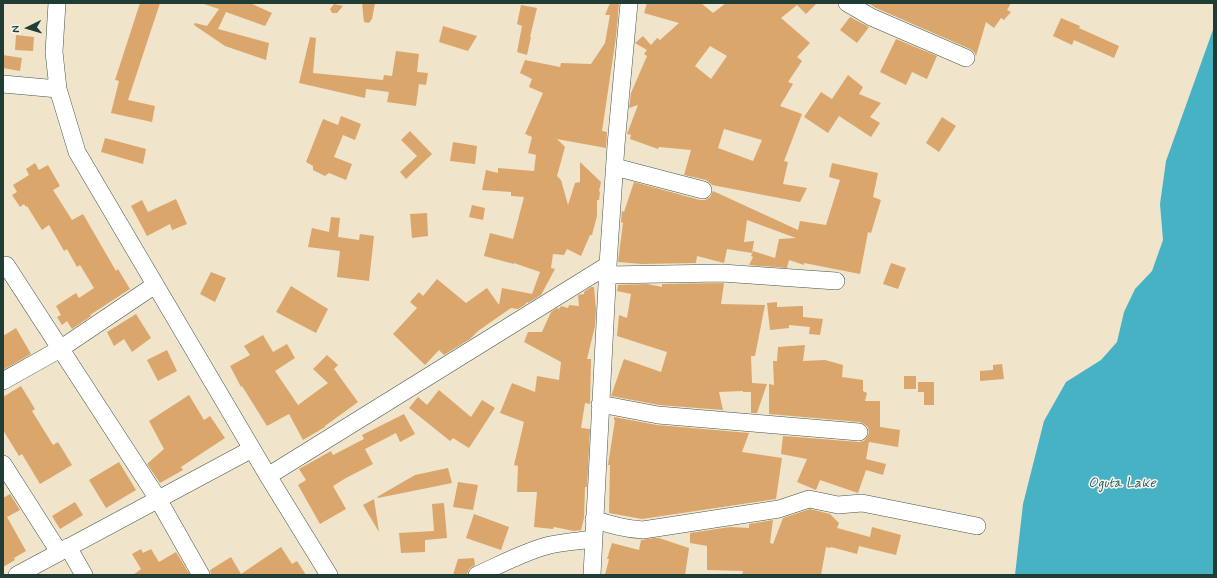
<!DOCTYPE html>
<style>
body{margin:0}
#map{position:relative;width:1217px;height:578px;overflow:hidden;background:#f0e4ca;font-family:Mynerve,sans-serif}
canvas{display:block}
.frame{position:absolute;inset:0;border:4px solid #1f3d34;pointer-events:none}
.north{position:absolute;left:8px;top:8px;width:40px;height:40px;-webkit-text-stroke:3px #f6f6f2;paint-order:stroke;rotate:265deg;font-size:11px;font-weight:700;line-height:16px;text-align:center;color:#1f3d34}
.north::after{content:'';display:block;margin:auto;width:14px;height:18px;background:#1f3d34;clip-path:polygon(50% 0,100% 100%,50% 72%,0 100%)}
</style>
<div id="map">
<canvas width="1217" height="578"></canvas>
<div class="frame"></div>
<div class="north">N</div>
</div>
<script>
const context = document.querySelector('canvas').getContext('2d');
context.lineJoin = 'round';
function fill(path, color) { context.fillStyle = color; context.fill(path, 'evenodd'); }
function strokePath(path, color, width, dash) { context.strokeStyle = color; context.lineWidth = width; context.lineCap = dash ? 'butt' : 'round'; context.setLineDash(dash || []); context.stroke(path); }
function write(font, color, halo, rows, align = 'center') {
  context.font = font + ' Mynerve,sans-serif'; context.lineWidth = 3; context.setLineDash([]); context.textBaseline = 'middle'; context.strokeStyle = halo; context.fillStyle = color; for (const [text, x, y, turn = 0] of rows) {
    context.save(); context.translate(x, y); context.rotate((+turn || 0) * Math.PI / 180); context.textAlign = isNaN(turn) ? turn : align; if (halo) context.strokeText(text, 0, 0); context.fillText(text, 0, 0); context.restore();
  }
}
fill(new Path2D(`
 M1214,27V575H1015L1023,504L1044,421L1066,382L1101,360L1117,342L1124,312L1135,289L1152,271L1163,240L1160,204L1166,161Z`), '#47b2c4');
fill(new Path2D(`
 M140,3H160L128,100L155,106L152,122L111,113L119,81L115,80Z
 M205,3H250L272,13L265,26L226,12L218,29L269,43L266,60L225,46L194,25L195,23L207,26L219,9L204,4Z
 M362,3H375L372,19L369,23L364,22Z
 M610,3H619L616,37L602,131L607,132L606,148L557,139L565,147L557,176L561,180L568,205L575,183L580,182V162L601,182L599,191L600,192L599,200H597V216L592,235H590L581,256L567,249L564,255L553,254L551,268L555,269L541,295L528,303L526,302V304L518,309L511,308L478,331L470,339L444,355L439,350L425,365L393,334L417,308L410,302L419,292L423,296L437,279L466,303L487,288L499,305L502,288L532,294L540,272L514,263V264L484,256L490,233L513,239L524,197L511,196V192L482,190L486,170L498,173V168L534,171L536,155L528,153L532,137L525,134L543,93L529,87L532,79L520,73L525,60L560,67L561,63L591,64L605,43L610,15H605Z
 M647,3H701L713,13L726,3H817L806,14L797,5L781,18L810,43L797,57L802,61L788,82L793,84L780,106L802,114L784,161L788,162L783,184L807,188L800,202L712,185L710,183L706,180L684,175L691,150L659,147L658,149L630,139L631,135L627,134L638,105L629,108L631,93L647,56L644,54L647,50L635,43L643,36L651,45L657,38L660,40L679,23L644,13ZM710,46L727,56L711,79L695,66ZM724,129L762,140L753,161L718,148Z
 M868,3H1011L1007,10L1011,12L1004,20L1001,18L994,28L986,22L976,56L974,52L970,49L876,8Z
 M334,4L343,6L337,13H332L330,9Z
 M521,5L537,8L530,37H531L527,55L517,52L522,26L517,24Z
 M850,17L869,27L857,43L840,30Z
 M1061,18L1080,26L1079,28L1119,46L1114,58L1074,40L1072,45L1053,36Z
 M443,26L477,36L468,51L439,42Z
 M16,35L34,37L33,51L15,50Z
 M310,37L316,38L313,73L383,80L384,75L392,76L396,51L419,54L417,72L428,73L426,85L419,84L416,106L387,102L389,92L366,89L365,98L299,83Z
 M896,39L937,56L927,79L912,72L906,85L880,72Z
 M3,55L22,58L20,71L3,68Z
 M848,75L863,87L859,94L881,103L870,117L880,123L871,137L839,116L828,133L804,117L821,92L832,99Z
 M341,116L361,124L355,140L343,135L334,157L352,164L346,180L329,173L325,176L313,170V166L306,162L323,119L338,125Z
 M942,117L956,126L939,152L926,143Z
 M410,131L432,154L406,179L400,172L417,156L401,140Z
 M105,138L146,149L143,164L101,152Z
 M453,142L477,146L475,164L450,161Z
 M35,163L39,170L48,165L60,186L53,190L72,220L83,214L116,271L118,269L130,289L90,315L91,316L72,329L67,321L62,325L57,317L61,315L56,306L76,293L79,298L94,288L80,265L77,267L67,249L64,251L49,225L42,230L27,206L26,207L24,204L20,207L12,195L17,192L13,185L29,175L26,169Z
 M832,163L878,173L873,197L881,200L871,233L868,232L860,274L804,263V265L789,260L787,268L749,265L753,257L751,256L753,251L775,258L779,239L796,238L747,220L744,242L754,241L752,253L727,249L724,263L697,256L696,263L642,264L618,262L623,223L621,222L622,211L624,212L634,182L700,200H705L710,197L713,191L798,230L800,221L826,225L840,180L829,177Z
 M176,199L187,224L172,230L170,224L147,236L131,206L142,200L148,212Z
 M472,205L485,208L483,220L469,217Z
 M427,213L428,236L412,238L410,214Z
 M331,217L340,218L338,237L359,240L360,234L374,236L369,281L337,277L340,251L308,247L312,228L329,232Z
 M891,263L906,268L898,289L883,284Z
 M211,272L226,278L215,302L200,294Z
 M724,283L721,304L765,305L755,356H751L752,383L767,384L757,413H751V392H743V391L719,392L723,410L659,405L611,396L624,359L661,372L667,352L617,336L619,315L627,318L631,294L617,291L618,285L647,284L662,287V284Z
 M291,286L328,309L316,333L276,312Z
 M591,287H594L596,308L595,326L587,359H591L590,404L585,403L581,428L590,429L587,487H585L584,518L581,530L574,531L554,527L553,529L534,527L537,492H517L518,466L514,465L524,422L500,413L512,383L535,392L537,376L559,380L561,362L524,342L528,332H542L551,312L557,308L559,309L561,306L568,308L569,305L579,306L578,295L584,294V292Z
 M777,302V307L803,306V317L823,319L820,335L809,334L810,327L789,325V328L770,330L767,303Z
 M136,314L151,338L132,352L124,339L114,346L107,332Z
 M16,328L31,354L3,370V336Z
 M263,335L273,352L287,344L295,358L275,371L298,405L328,383L313,369L327,355L338,365L334,369L358,402L325,426V427L303,440L289,414L267,426L242,386L241,387L230,366L250,355L244,346Z
 M805,345L803,361L825,360L843,365L842,377L863,380V391L867,393L865,401H880V427L900,430L898,447L869,442L866,459L886,464L883,475L866,470L858,493L820,480L816,490L797,482L807,459L781,454L783,436L859,442L864,441L867,437L869,433L868,427L864,424L860,422L769,414V384L774,385L773,361H777L778,347Z
 M167,350L177,371L158,381L147,360Z
 M1002,364L1004,379L980,381V371L993,370V365Z
 M904,376H916V389H904Z
 M918,382H934V405H924V392H918Z
 M21,386L35,409L32,411L53,445L58,442L72,465L40,484L22,454L19,456L3,430V397Z
 M439,390L471,417L482,400L495,408L469,448L453,438L450,441L409,408L418,397L427,405Z
 M189,395L204,420L210,416L225,438L181,467L183,470L160,483L147,464L164,449L149,421Z
 M404,414L415,434L400,442L396,433L365,449L373,464L346,478L333,486L346,509L320,524L298,485L306,480L299,469L331,451L333,455L364,439L362,435Z
 M614,417L657,425L749,433L742,452L782,458L776,499L642,519L609,513L610,465H608L615,420H614Z
 M119,462L136,490L106,508L89,480Z
 M448,468L452,483L378,498L377,497L415,475Z
 M458,482L478,485L473,510L453,507Z
 M10,494L20,510L7,517L26,551L14,558L15,560L3,567V498Z
 M374,499L379,532L363,505Z
 M75,502L83,515L60,529L52,516Z
 M444,503L447,538L425,540V552L401,553L399,533L434,531L432,504Z
 M810,509L830,514L839,523L837,528L870,537L872,527L901,535L896,555L859,546L857,554L831,547L830,548L826,547L821,575H742L743,571L707,570V546L690,543V533L730,527L749,528V524L773,520L770,543L773,544L783,518Z
 M474,514L509,527L501,550L466,538Z
 M654,538H659L689,548L685,575H605L609,559H607L612,543L639,550L641,540Z
 M281,547L292,564L297,561L306,575H211L210,570L231,557L241,574Z
 M141,549L143,553L151,549L159,562L176,552L190,575H133L141,569L132,554Z
 M474,558L475,565L469,569L467,574L453,575L458,559Z`), '#daa66c');
const minor = new Path2D(`
 M57,3L54,52L58,89L77,152L268,476L329,575
 M847,3L871,17L966,58
 M3,84L58,89
 M615,167L703,190
 M6,265L158,499L201,575
 M607,275L722,273L836,281
 M3,381L60,349L155,285
 M600,404L658,415L859,432
 M3,464L59,552
 M268,476L608,265
 M594,519C610,525 625,529 643,530L779,509L809,499L838,505L862,503L977,526
 M68,547L84,575
 M17,575L252,449
 M477,575C500,565 525,551 550,545C564,542 579,541 593,539
 M592,575L608,265L616,145L629,3`);
strokePath(minor, '#3e564a', 18);
strokePath(minor, '#fff', 17);
write('italic 14px', '#2b605f', '#f6f6f2', [
 ["Oguta Lake",1122,484]
]);
</script>
